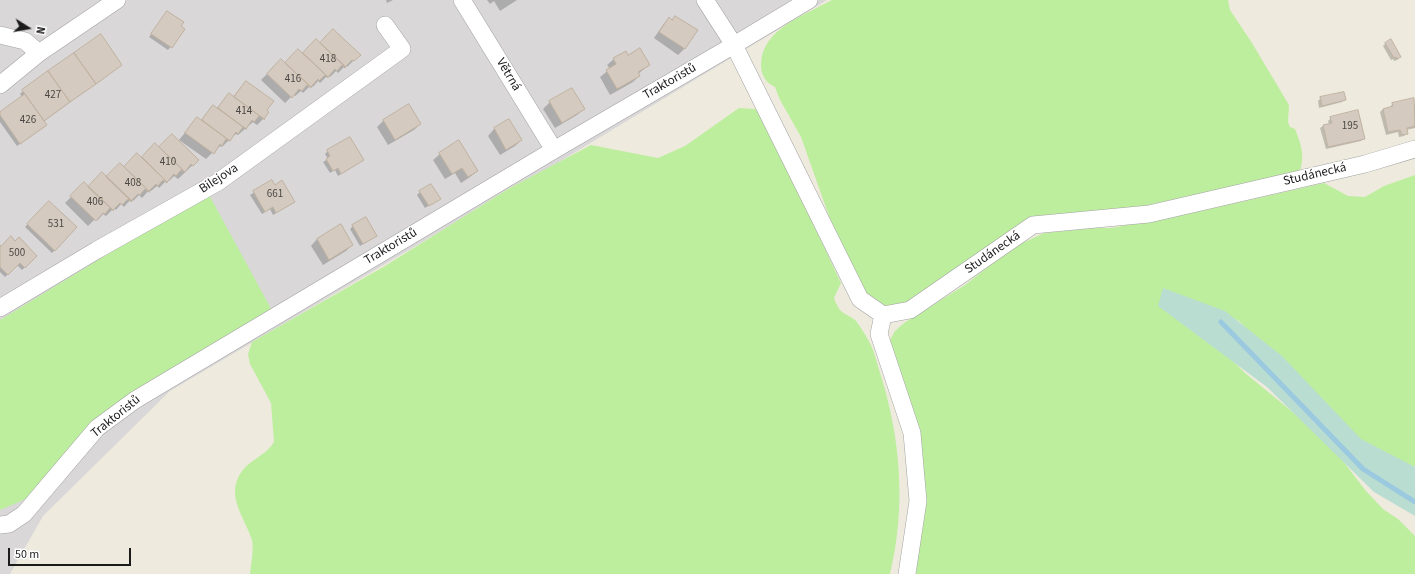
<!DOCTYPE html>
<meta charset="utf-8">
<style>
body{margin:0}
#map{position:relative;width:1415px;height:574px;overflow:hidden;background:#eeeade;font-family:"Source Sans 3",sans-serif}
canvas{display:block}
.north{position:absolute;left:8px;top:8px;width:40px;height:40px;-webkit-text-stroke:3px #fff;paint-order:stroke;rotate:101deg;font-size:11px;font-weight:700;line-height:16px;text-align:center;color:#1b1b1b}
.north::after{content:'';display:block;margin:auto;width:14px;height:18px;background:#1b1b1b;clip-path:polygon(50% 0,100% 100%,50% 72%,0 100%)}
.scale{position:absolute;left:8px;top:548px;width:123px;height:18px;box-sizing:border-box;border:2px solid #1b1b1b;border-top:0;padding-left:5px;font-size:12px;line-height:14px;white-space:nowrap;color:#1b1b1b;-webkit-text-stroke:3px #fff;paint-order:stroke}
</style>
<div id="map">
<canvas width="1415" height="574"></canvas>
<div class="north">N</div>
<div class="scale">50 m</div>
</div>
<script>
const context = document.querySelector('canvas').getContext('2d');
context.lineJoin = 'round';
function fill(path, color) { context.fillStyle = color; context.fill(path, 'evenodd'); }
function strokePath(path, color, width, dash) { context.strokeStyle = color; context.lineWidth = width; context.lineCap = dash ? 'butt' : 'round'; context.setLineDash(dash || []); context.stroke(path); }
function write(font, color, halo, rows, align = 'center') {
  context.font = font + ' "Source Sans 3",sans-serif'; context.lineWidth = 3; context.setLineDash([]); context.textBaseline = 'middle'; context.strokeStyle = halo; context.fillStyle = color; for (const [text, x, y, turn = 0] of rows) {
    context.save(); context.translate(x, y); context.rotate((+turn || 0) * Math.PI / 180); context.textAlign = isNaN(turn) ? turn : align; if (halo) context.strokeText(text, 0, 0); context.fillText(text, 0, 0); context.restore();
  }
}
fill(new Path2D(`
 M0,0H827L554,165L508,189L441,231L170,391L43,516L10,574H0Z`), '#d9d7d7');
fill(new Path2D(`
 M832,0H1228L1230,10L1252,43L1289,105L1288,122L1290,127L1295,129C1301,144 1305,155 1300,171L1117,212L1042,219L907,304L895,307L883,305L871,300L861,284L830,219L801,137L780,100L775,87C766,83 761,75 761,65C761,29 805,15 832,0Z
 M739,108L755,109L762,114L841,283L834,298C835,301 838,308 841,311C845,315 851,316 856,321C862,329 869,340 873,350C876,358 878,367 881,376C901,440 906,509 890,574H250C251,565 254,548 252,540C245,518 226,497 240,474C248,460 266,456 274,442L271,403L250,364L248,354L252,342L385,266L508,189L591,145L658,158L685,146Z
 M1415,175V466H1397L1376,461L1239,321L1199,302L1210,338L1245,373L1311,427L1336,452L1366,491L1383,509L1398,519L1415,536V574H909L921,493L890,340L895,331L904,323L965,285L1012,248L1044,233L1094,228H1111L1201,211L1324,183L1348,196L1365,197L1384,186Z
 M208,193L275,316L92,428L35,495L0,510V320Z`), '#bdee9e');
fill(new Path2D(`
 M1163,288L1225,311L1282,356L1361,439L1415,467V516L1374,492L1267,387L1158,306Z`), '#baddd1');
fill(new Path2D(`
 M386,0H393L387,3Z
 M487,0H517L500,11L494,1L490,4Z
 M165,15L184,29L168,50L149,37Z
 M669,18L696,31L684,49L678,55L654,38L663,25Z
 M100,36L121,65L43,122L46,125L43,128L17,146L0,122V113L22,97L20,94L23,91Z
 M316,41L320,44L359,55L347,67L346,65L338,73L336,71L330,77L328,75L320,83L318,81L313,87L311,85L303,93L301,91L295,96L293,95L285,103L261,80L281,60L285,64L302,54Z
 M1386,43L1400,57L1397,60L1394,61L1393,59L1391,60L1383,46Z
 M625,52L628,56L649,65L638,74L639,76L633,82L610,95L600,77L610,69L607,65L614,59Z
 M246,82L266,110L263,119L257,125L253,122L238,135L236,134L230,139L222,147L220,146L215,151H214L206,159L179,140L197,118L201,121L213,106L217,109L229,94L233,97Z
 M572,89L584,109L577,115L555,128L543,109L550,102Z
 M1321,98L1344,100L1342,102L1319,108L1318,101Z
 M1413,99L1415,106V128L1406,130L1407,133L1404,136L1399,137L1398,132L1386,135L1380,112L1383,109L1390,108L1392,104Z
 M409,106L420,124L414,130L388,145L377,127L383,121Z
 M1331,118L1363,138L1361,141L1326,149L1320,128L1323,126L1329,124L1328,121Z
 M509,121L521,140L515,146L500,155L488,136L494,129Z
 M155,145L159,149L198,160L178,179L174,176L169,181L167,180L159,188L157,186L151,191L149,190L142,198L139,195L133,201L131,199L124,207L121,204L116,210L114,208L106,216L103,214L98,220L96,218L88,226L65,203L84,184L88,188L142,159Z
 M328,151L363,160L338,176L335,170L330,173L323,162L328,159L325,154Z
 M440,154L477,171L470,177L461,183L455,173L445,179L433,160Z
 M272,181L275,186L294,202L273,215L270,209L262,214L250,195Z
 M420,192L439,199L425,208L417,195Z
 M49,202L76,227L52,253L25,227Z
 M341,225L352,245L346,251L323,265L311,246L317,239Z
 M353,226L373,238L360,246L350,229Z
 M15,242L36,256L22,270L17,265L5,277L0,272V246L1,247Z`), '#0003');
strokePath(new Path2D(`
 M1221,322L1363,469L1415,502`), '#9ac9e0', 5);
const building = new Path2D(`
 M167,11L184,22L181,26L185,29L172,48L151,34Z
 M675,16L698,30L685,49L659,32L669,17L672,20Z
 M333,29L361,55L354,61L352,60L345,67L320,43Z
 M101,34L122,65L96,84L74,53Z
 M316,39L346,67L345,68L342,65L337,71L335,69L328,77L303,53Z
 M1391,39L1401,57L1397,59L1396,57L1394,58L1385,43Z
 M640,48L650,65L638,72L640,76L617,89L606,70L616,64L613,58L626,51L628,55Z
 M298,49L328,77V78L325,75L319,81L318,79L311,87L285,63Z
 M74,53L96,84L70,102L48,71Z
 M281,59L311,87V88L307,85L302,91L299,89L292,98L267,74Z
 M48,71L70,102L44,121L22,90Z
 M246,81L274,101L267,110L269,112L264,119L234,97Z
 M572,88L585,109L562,123L549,101Z
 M1344,92L1346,100L1322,106L1320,97Z
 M229,93L264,119L265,120L259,116L254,122L252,120L246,129L218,108Z
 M25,94L47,125L20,144L0,115V112Z
 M1414,98L1415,126L1407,128L1408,134L1402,135L1400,130L1388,132L1383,109L1393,106L1392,103Z
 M409,104L421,124L395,140L383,120Z
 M213,105L246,129H247L243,127L238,134L236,132L230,141L202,120Z
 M1358,110L1365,139L1328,147L1323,125L1332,123L1330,117Z
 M197,117L230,141L226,139L222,146L220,144L214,154L185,133Z
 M509,119L522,140L506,150L494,128Z
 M172,134L199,160L193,166L191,164L185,172L159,147Z
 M350,137L364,160L341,174L338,168L333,171L326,159L330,156L327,150Z
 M459,140L478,171L468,177L462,168L452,174L439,153Z
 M155,143L159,147L185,172L181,170L176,176L174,174L167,182L142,157Z
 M137,153L167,182V183L163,180L158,186L156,184L149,191L124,167Z
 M120,163L150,192H149L145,189L140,195L138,194L131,201L106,177Z
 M102,172L132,201L131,202L128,199L122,205L120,203L113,210L88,187Z
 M272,180L275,185L282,180L295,202L276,213L273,207L265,212L253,191Z
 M84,182L113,210L114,211L110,208L105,214L103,213L96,221L70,196Z
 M431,184L441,199L429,206L419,191Z
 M49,201L77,227L55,251L27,224Z
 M366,217L377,236L363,244L352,225Z
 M341,224L353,245L329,260L317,239Z
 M11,236L15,241L19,237L37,256L25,268L20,263L8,275L0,267V245L1,246Z`);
fill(building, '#d5cabf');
strokePath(building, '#c0b2a0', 1);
const minor = new Path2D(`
 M462,0L554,150
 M705,0L734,45L860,299L883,315L910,310L1033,225L1149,214L1365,164L1415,149
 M0,35L25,41L39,53
 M0,85L39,53L117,0
 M0,308L97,250L218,182L402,49L385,25
 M883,315L879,334L912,433L918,501L907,574
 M0,525L9,524L24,514L97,428L135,400L554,150L734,45L809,0`);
strokePath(minor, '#a2a2a2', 18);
strokePath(minor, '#fff', 17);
write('11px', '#4a4744', null, [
 ["418",328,60],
 ["416",293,80],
 ["427",53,96],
 ["414",244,112],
 ["426",28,121],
 ["195",1350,127],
 ["410",168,163],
 ["408",133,184],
 ["661",275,195],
 ["406",95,203],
 ["531",56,225],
 ["500",17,254]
]);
write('13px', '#1b1b1b', '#fff', [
 ["Větrná",508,75,59],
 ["Traktoristů",670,82,-30],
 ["Studánecká",1315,175,-13],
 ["Bilejova",219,179,-33],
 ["Traktoristů",391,247,-31],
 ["Studánecká",993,253,-35],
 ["Traktoristů",116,417,-39]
]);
</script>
